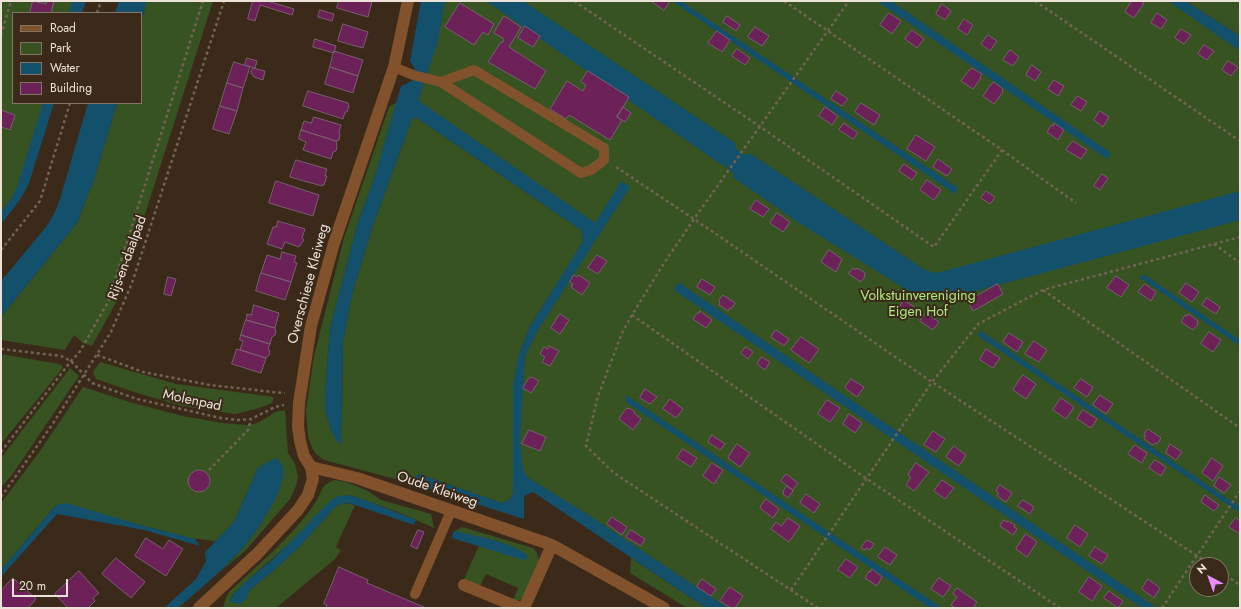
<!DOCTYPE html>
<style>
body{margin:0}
#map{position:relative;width:1241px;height:609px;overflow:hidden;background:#3b2a1a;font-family:Jost,sans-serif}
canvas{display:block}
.frame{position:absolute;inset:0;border:2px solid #ede2d8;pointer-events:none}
.legend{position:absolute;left:12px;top:12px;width:130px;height:92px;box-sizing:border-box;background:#3b2a1a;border:1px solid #827466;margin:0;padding:5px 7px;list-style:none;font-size:12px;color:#ede2d8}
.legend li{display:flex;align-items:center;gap:8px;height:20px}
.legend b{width:20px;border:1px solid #827466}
.north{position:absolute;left:1189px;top:557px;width:40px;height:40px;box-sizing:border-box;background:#3b2a1a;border:1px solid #827466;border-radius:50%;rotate:319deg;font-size:11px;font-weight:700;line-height:16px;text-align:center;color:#ede2d8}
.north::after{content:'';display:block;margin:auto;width:14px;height:18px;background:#ea8dfc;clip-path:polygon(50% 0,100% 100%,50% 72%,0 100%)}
.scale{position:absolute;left:12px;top:579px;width:56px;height:18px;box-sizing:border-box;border:2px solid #ede2d8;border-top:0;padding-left:5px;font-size:12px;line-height:14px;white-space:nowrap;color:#ede2d8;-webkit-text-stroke:3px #3b2a1a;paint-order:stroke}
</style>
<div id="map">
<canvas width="1241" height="609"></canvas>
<div class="frame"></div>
<ul class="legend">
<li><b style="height:5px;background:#82522c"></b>Road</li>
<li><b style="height:11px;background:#375322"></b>Park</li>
<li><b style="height:11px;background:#13506c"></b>Water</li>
<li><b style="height:11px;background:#6c2158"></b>Building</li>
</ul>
<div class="north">N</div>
<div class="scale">20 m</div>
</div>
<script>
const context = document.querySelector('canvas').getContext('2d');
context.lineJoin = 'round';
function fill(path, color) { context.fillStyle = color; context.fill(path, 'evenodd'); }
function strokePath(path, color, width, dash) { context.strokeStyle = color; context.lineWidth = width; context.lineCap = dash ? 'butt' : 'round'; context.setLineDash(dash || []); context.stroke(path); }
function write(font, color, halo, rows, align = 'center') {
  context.font = font + ' Jost,sans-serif'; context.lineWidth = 4; context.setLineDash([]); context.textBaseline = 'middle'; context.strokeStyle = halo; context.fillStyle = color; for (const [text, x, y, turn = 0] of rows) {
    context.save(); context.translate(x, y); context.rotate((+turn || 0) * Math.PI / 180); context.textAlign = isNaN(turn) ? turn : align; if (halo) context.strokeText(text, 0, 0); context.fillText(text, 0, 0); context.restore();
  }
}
fill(new Path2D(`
 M1,1H80L77,13H13V103H50L28,181L1,220Z
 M147,1H213L118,299L92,346L83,343L74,335L65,350L1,340V317L77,223L94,179L117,103H141V22Z
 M430,1H1178L1240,42V608H718L518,471L522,355L593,234L411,102ZM1197,565H1221V589H1197Z
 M1185,1H1240V36Z
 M397,102L373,182L358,222L330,328L325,391V410L331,431L342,411L343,342L352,294L373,225L412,119L417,118L581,230L583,242L529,328L518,358L513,494L509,500L502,503L419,474L414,479V484L324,460L316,454L312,448L308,436L306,410L314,356L344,238L389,107Z
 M1,354L59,364L63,366L62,369L1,444Z
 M100,362L176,384L274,397L272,403L256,409L235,414L182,406L134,392L96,379L93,372Z
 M70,368L79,376L12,475L1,487V458Z
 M83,387L133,403L183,416L222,423L246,425L254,424L263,420L275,412L285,410L288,453L295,464L298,477L296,486L290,499L245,551L218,573C227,565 236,556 244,547C260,527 272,506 281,483L258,468L244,499L234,522L216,541L189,538L144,526L56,505L1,570V503L40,451Z
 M334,480L346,482L368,491L381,500L431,514L434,528C407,515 378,504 349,495C309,528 267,560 231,597L246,599L249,591L279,566L303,543L336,506L344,503L355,505L336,547L341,550L335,559L276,608H223L225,600L229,592C258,565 293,536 315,503C323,492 319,486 334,480Z
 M462,527L533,548L537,553L539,561L524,597L518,601L513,600L518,588L486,574L480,586L464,579L479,546L526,560L455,531Z
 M631,558L706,608H687L630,573Z`), '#375322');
fill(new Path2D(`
 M72,1H86L82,13H69Z
 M119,1H147L141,22V13H115Z
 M421,1H445L438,41L419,98V101L595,223L621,181L630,187L538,330L525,356L520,442L523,469L527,477L587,514L728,608H706L533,492L524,496V519L414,484V479L419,474L502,503L509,500L513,494V385L518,358L529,328L583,241L581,230L417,118L412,119L373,225L352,294L343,342L341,445L337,441L331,431L325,410V391L330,328L358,222L373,182L401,86L412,81L415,69L410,61Z
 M486,1H523L735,143L736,149L744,155L751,154L925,270L937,273L1240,191V220L946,299L931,302L925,301L799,223L734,178C733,170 726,166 719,163Z
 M672,1H681L958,188L955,194Z
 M877,1H891L1111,153L1107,159Z
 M1168,1H1185L1240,36V51Z
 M43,103H54L30,180C24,197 12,210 1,224V212L13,196L17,187Z
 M88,103H117L94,179L77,223L1,317V281L46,227L55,212L60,199Z
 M1145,275L1240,340V346L1139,277Z
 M678,282L1157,608H1142L985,502L674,290Z
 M981,331L1240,507V513L977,335Z
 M626,395L942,608H930L626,402Z
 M276,458C279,461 282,464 283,468C287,488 256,533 243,548C223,570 200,589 178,608H164L196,579L206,561L205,552L234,522L244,499L258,468L266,463Z
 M349,495L365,500L416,520L414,525L352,504L344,503L336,506L303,543L279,566L249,591L246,599L240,604L230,602C233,589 264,568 275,557C294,539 312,519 331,500L339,496Z
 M66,503L144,526L195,539L200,546L144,530L57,514L1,577V570L56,505Z
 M455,531C478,537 509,541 528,556L526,560L520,559L452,538L453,532Z`), '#13506c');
const building = new Path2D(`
 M33,1L46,4L47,1H54L51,13H30Z
 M253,1H267L294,9L292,15L260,5L255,21L248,19Z
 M339,1H372L368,17L337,8Z
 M651,1H669L668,2L669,3L664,10Z
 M1132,1H1141L1144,3L1134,18L1125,12Z
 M460,3L494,24L488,35L483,32L474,45L445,27Z
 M942,4L951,11L945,20L936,14Z
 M320,10L334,14L332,21L318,17Z
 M889,13L901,21L892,34L880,25Z
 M1157,13L1167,20L1161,29L1151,23Z
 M504,16L521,27L509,47L546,71L535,89L488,62L501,42L502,43L504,39L494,33Z
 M727,16L740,25L736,31L723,22Z
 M964,19L973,25L967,35L958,29Z
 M343,24L368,32L363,48L338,41Z
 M525,26L540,36L533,47L518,38Z
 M755,27L769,36L762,46L748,37Z
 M1181,29L1191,35L1184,44L1175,38Z
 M912,30L924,39L917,48L905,39Z
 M717,31L730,40L722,52L708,43Z
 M988,35L997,41L990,51L981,44Z
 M315,39L336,46L334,53L313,47Z
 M1204,45L1214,51L1207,60L1198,54Z
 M737,49L750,58L745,65L732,56Z
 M1010,50L1019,57L1013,66L1003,60Z
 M334,51L363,60L358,76L330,67Z
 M247,58L257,61L255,68L245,65Z
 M1228,61L1238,67L1231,76L1222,70Z
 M234,62L250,67L243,88L227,83Z
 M1032,65L1041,72L1035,81L1026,75Z
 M330,67L358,76L353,93L325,84Z
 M253,68L265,71L263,80L254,77L251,73Z
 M972,68L982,74L980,77L981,78L973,89L961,81L969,70H970Z
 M588,71L629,97L617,117L622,120L610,140L569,115L566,119L550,109L567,81L583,91L586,85L581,82Z
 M1054,80L1064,86L1058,96L1048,89Z
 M994,82L1003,89L1002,91L1003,92L994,104L983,96L991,84H992Z
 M227,83L243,88L237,111L220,106Z
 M308,91L348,103L349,106L347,112H345L343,119L303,106Z
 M836,91L848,99L842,106L831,99Z
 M1078,96L1087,102L1081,111L1071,105Z
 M861,103L880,115L874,125L855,112Z
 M220,106L237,111L229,134L213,129Z
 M623,107L631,113L625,122L617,117Z
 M825,107L838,116L832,125L819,116Z
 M1,110L15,115L10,130L1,127Z
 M1100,111L1109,117L1103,127L1094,120Z
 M314,117L341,125L339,132L340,135L339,140L336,141L301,130L304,121L311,123Z
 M844,123L858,133L853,139L839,130Z
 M1054,123L1064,130L1058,140L1047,132L1051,125L1053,126Z
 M301,130L336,141L337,146L336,151L333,152L331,159L303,150L306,142L299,139Z
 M916,135L935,147L926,161L907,149Z
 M1073,141L1087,150L1081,159L1066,150Z
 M938,159L952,169L947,176L933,167Z
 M296,160L327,169L325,176H327L324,185H322V186L290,177Z
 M904,164L917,173L912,180L899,171Z
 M1102,174L1108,178L1100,190L1094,186Z
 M927,180L941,190L934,200L920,190Z
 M276,181L319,195L313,216L269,203Z
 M986,191L995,197L990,204L981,198Z
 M756,200L769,209L763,217L750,209Z
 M777,213L790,222L783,232L770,223Z
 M278,221L305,229L302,238L304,240L302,243L299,247L285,242L282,249L267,244L273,227H276Z
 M829,250L842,259L836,272L821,262Z
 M282,252L296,256L294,262L297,263L291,282L261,273L267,255L280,259Z
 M597,255L607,261L598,274L588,268Z
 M853,268L855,270L857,268L865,273L864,276H865L861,282L849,274Z
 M261,273L291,282L285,300L256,291Z
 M574,275L577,277L579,275L590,283L582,295L571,287L573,284L570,282Z
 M1116,276L1129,285L1121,297L1107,288Z
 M168,277L176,279L171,296L164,294Z
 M702,279L715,287L710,295L697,287Z
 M1186,283L1199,292L1192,302L1179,293Z
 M998,284L1003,294L973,311L968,301Z
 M1145,284L1156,292L1151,301L1138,292Z
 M723,295L735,303L731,309L730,308L728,311L719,305L720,302L719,301Z
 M1207,298L1220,307L1216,314L1202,305Z
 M904,300L917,309L910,318L898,310Z
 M254,305L279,313L275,328L246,320L247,314L251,315Z
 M700,311L712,320L706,328L693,319L697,313H699Z
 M926,313L939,322L933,330L920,321Z
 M560,314L569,320L560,334L551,328Z
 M1189,314L1198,321L1197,323L1198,324L1193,330L1181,322L1185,315L1187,316Z
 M246,320L275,328L276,332L275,335L272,337L270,344L241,335Z
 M776,330L789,339L784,346L771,337Z
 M1209,332L1221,340L1213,352L1201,344Z
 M1009,333L1023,342L1017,352L1003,342Z
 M241,335L270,344L268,348L270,352L269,355L266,358L240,350L243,341L240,340Z
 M801,337L819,349L809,363L791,350Z
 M1034,341L1047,350L1039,362L1025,354Z
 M549,346L559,351L550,366L542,362L545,357L540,354L544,347L547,349Z
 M746,347L753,352L748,359L741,353Z
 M237,349L266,358L261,373L232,364Z
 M986,349L1000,358L993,368L980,360Z
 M762,357L770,362L765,370L757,364Z
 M1023,375L1036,384L1026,399L1013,390Z
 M530,377L532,378V377L539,381L531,393L523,388Z
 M851,379L864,387L857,397L845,388Z
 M1081,379L1093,387L1087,397L1074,388Z
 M645,389L657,397L650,404L640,398Z
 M1100,395L1113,404L1106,414L1093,405Z
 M1061,398L1074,407L1066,419L1053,410Z
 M670,399L683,409L676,418L663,409Z
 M827,400L840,408L830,422L818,414Z
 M627,408L628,409L629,408L635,412L634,413L641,419L633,430L619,419Z
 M1083,410L1097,419L1091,428L1077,419Z
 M849,414L862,423L855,433L843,424Z
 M1148,429L1161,438L1157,444L1155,443L1153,445L1144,439L1146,436L1144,435Z
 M529,430L546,437L540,451L522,444Z
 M933,431L945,439L936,452L924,445Z
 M712,435L725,444L720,450L708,442Z
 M737,444L750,453L740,467L728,458Z
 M1170,444L1182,452L1176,460L1166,453Z
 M1135,445L1147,453L1142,463L1128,454Z
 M954,446L966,455L959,466L946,457Z
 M683,449L697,458L691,467L677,458Z
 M1212,458L1223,466L1213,481L1202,473Z
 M1155,460L1166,467L1161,476L1149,468Z
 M712,463L723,470L714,484L703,476Z
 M916,463L929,472L914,491L906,485L911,477L908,475Z
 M188 481a11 11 0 1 1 22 0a11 11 0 1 1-22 0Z
 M786,474L798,483L793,490L781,481Z
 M1219,477L1231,485L1224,493L1214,486Z
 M942,480L954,488L945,499L934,491Z
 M1000,485L1012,493L1006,502L997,496L999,493L996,491Z
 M787,486L793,491L788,498L783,494L784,493L783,492Z
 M806,494L820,504L814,513L800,503Z
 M1205,495L1219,505L1214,511L1201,502Z
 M766,499L779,509L773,518L760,508Z
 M1023,500L1034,507L1030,514L1018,506Z
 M612,517L627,527L622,535L607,524Z
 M788,518L800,526L789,542L771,529L776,522L781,526Z
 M1236,518L1240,521V534L1229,527Z
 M1004,520L1007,522L1008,521L1015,525L1014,527L1017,529L1013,535L1000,526Z
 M1075,525L1088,534L1080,547L1067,538Z
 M418,530L424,532L417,549L411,546Z
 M631,530L645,539L641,546L626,537Z
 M1026,534L1037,542L1027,557L1016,549Z
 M146,538L163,549L169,540L183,549L166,576L135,556Z
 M867,540L874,544L870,550L867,548L865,550L861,548Z
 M885,547L897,555L890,565L878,557Z
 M1095,547L1108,555L1102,564L1089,556Z
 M116,558L145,582L131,598L102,574Z
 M846,559L858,567L850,578L838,570Z
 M339,567L368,580L367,583L426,608H326L327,605L324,604Z
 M872,569L882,577L877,586L865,578L869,571L870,572Z
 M79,571L99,593L93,598L95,601L88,608H68L55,594Z
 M1089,577L1102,586L1092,601L1079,592Z
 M13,578L36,599L28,608H1V591Z
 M939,578L951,586L943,597L931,589Z
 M702,579L716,589L711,596L697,587Z
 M1148,579L1160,588L1154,598L1142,589Z
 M730,587L743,596L735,608H731L720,601Z
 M957,588L977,602L973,608H955L951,605L957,597L953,594Z
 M1109,591L1123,601L1118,608L1104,598Z`);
fill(building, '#6c2158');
strokePath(building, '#77606e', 1);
strokePath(new Path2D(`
 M574,1L759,126L934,247L1002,150
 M784,1L1002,150L1076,203
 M1035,1L1240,141
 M97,13L101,1
 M1,35L11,1
 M616,167L694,219L932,382L1211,565
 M1214,244L1240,263
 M1,250L40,201L70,103
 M1043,290L1240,428
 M632,315L867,479L1060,608
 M1,349L61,356L71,361L92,383L137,399L221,418L238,420L251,419L275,407L284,405
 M97,355L143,372L210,385L273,392L285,393
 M1,452L71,361L79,353L108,302L203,1
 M209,470L248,430L251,419
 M1,497L52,425L111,332L132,283L224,1
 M1221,572L1240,585
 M791,590L932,382L978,324L1043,290L1240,237
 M818,608L614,473L586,446L598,396L622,333L632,315L661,268L694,219L849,1
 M1162,608L1240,491`), '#736355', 2.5, [3, 3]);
strokePath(new Path2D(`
 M394,67L413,75L441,82L581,173L591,170L604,160V148L474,70L441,82
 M415,594L451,511`), '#82522c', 10);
strokePath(new Path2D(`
 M311,467L357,478L552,545L664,608
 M464,585L520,608
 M199,608L258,553L298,510L308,495L313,479L311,467L304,456L300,441L298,426L299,403L311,326L334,243L394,67L408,1
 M524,608L552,545`), '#82522c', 12);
write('14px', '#ede2d8', '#3b2a1a', [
 ["Rijs-en-daalpad",128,258,-70],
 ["Overschiese Kleiweg",309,284,-75],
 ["Molenpad",192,401,12],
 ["Oude Kleiweg",437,490,19]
]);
write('14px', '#aceb7e', '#3b2a1a', [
 ["Volkstuinvereniging",918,297],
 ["Eigen Hof",918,313]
]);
</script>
